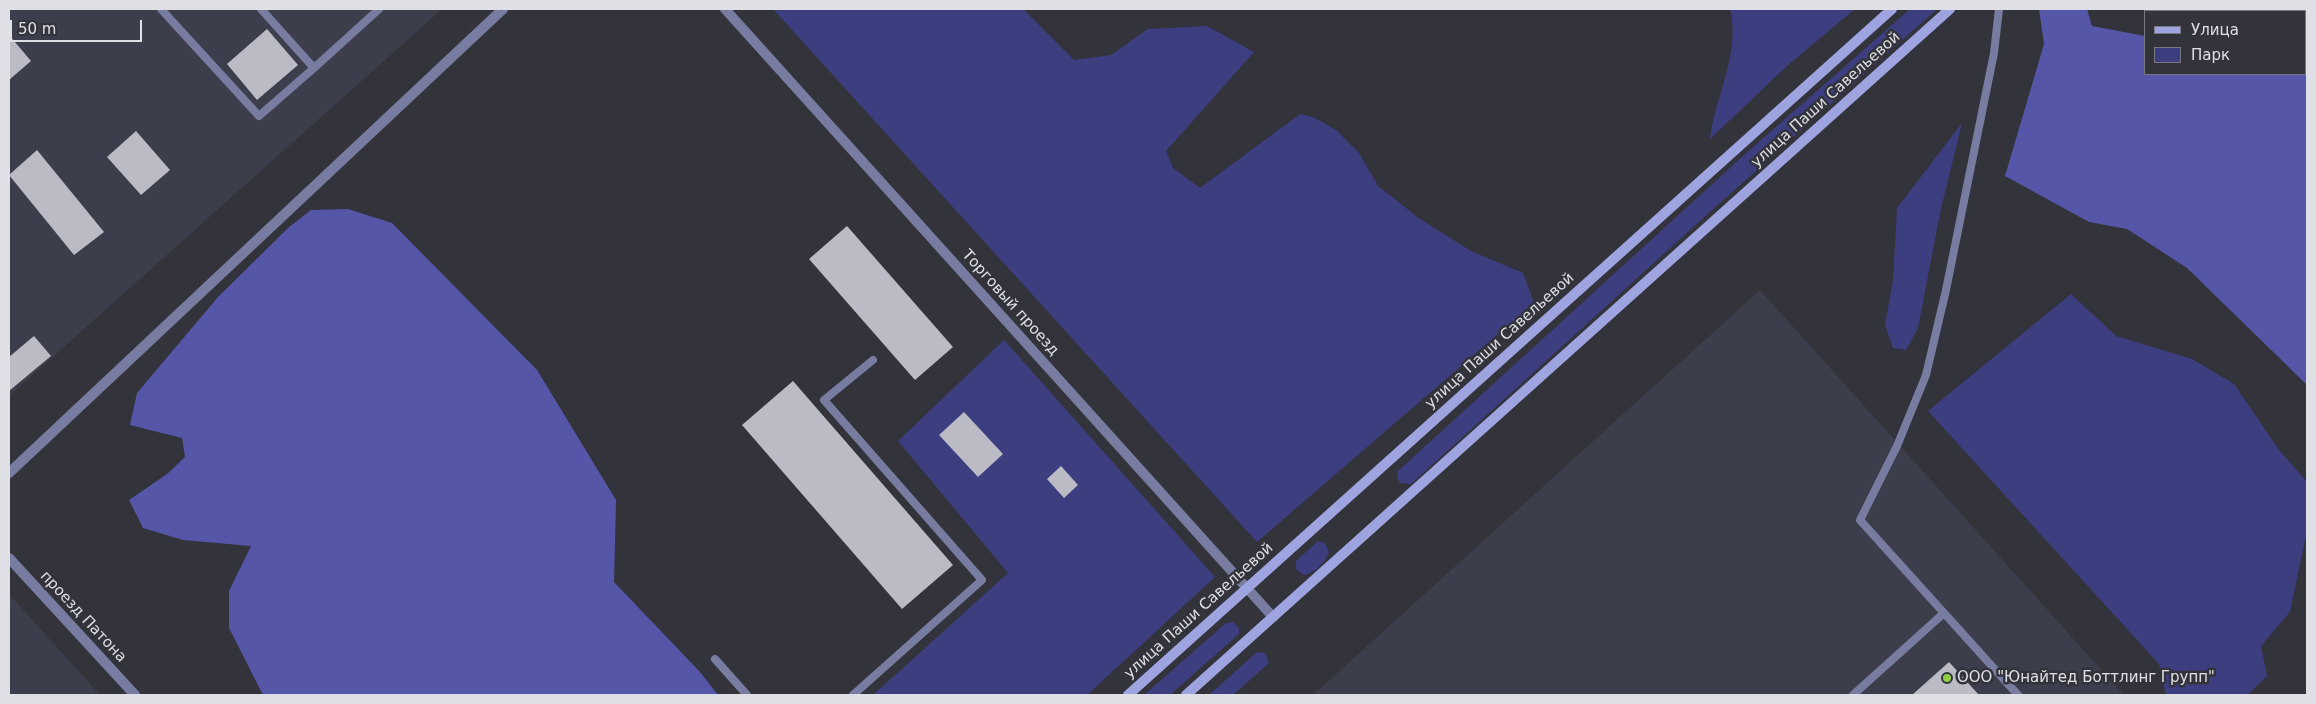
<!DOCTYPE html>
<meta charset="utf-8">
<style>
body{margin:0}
#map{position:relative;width:2316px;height:704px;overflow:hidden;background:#33333b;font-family:"DejaVu Sans",sans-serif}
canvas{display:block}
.frame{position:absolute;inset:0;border:10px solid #dfe0e5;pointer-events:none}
.legend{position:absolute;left:2144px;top:10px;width:162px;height:65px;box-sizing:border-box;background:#33333b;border:1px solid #78787f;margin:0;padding:6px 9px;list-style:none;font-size:15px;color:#dfe0e5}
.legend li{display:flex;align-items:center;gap:10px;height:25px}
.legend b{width:25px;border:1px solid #78787f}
.scale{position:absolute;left:10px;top:20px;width:132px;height:22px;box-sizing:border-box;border:2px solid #dfe0e5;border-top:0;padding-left:6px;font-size:15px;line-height:18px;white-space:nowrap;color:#dfe0e5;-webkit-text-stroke:4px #33333b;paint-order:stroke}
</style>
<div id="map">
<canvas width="2316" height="704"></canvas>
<div class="frame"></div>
<ul class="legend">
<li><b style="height:6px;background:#9ea4e0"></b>Улица</li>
<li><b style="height:14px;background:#3d3e80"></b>Парк</li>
</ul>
<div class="scale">50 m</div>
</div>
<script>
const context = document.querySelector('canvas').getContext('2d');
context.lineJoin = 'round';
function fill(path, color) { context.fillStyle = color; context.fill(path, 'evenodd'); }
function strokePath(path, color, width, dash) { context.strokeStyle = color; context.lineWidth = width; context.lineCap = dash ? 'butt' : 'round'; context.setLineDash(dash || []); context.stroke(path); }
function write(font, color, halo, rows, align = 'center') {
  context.font = font + ' "DejaVu Sans",sans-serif'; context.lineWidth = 5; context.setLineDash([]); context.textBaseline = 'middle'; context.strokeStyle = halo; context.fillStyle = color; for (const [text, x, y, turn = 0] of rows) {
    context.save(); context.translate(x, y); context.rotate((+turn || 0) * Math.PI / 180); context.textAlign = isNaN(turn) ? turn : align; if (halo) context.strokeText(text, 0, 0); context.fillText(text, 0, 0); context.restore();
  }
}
fill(new Path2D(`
 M9,9H442L9,396Z
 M1760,290L2124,695H1313Z
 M9,594L100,695H9Z`), '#3c3e4b');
fill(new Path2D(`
 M773,9H1023L1074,60L1111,55L1148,29L1207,26L1254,52L1166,151L1173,168L1200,188L1300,114L1313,117L1336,130L1359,153L1378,186L1420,219L1471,251L1523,273L1534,303L1257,542Z
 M1730,9H1855L1787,66L1710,139C1715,96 1741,53 1730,9Z
 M1910,9H1937L1702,219L1411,484L1400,483L1397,477L1398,471L1743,156Z
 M1962,123L1940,213L1918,328L1906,350L1893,348L1885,325L1893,280L1897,208Z
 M2071,294L2116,336L2192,359L2234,384L2279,450L2307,482V530L2290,612L2261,646L2267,676L2247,695H2166L2159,664L1928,411Z
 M1004,340L1215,577L1087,695H873L1008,573L898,441Z
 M1318,541L1325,543L1329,552C1324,563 1316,573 1303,575L1296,569V561Z
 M1233,622L1239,628V634L1170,695H1144L1226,623Z
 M1257,652L1265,653L1269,663L1233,695H1209Z`), '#3d3e80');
fill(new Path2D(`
 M2039,9H2087L2092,26L2145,36V74H2305V66L2307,67V385L2187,268L2127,229L2089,222L2005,176L2044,44Z
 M348,209L392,223L537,370L616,500L614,582L700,672L718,695H263L229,628V591L251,546L183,540L143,528L129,500L167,474L185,457L182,438L130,425L137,393L218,297L288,228L311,210Z`), '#5556a8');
fill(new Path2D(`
 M267,29L298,65L257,100L227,64Z
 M9,35L31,61L9,80Z
 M136,131L170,170L141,195L107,157Z
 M37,150L104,232L74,255L9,175Z
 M847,226L953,347L915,380L809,259Z
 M34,336L51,356L9,391V357Z
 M793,381L953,565L902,609L742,425Z
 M964,412L1003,454L978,477L939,435Z
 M1061,466L1078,485L1064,498L1047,479Z
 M1949,662L1979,695H1912Z`), '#babbc5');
strokePath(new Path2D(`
 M161,9L259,116L314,68
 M261,9L314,68L379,9
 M1999,9L1994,53L1946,290L1926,375L1897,446L1860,520L2018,695
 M715,659L747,695
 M853,695L982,580L824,400L873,360
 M1853,695L1944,613`), '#787ca1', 8);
strokePath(new Path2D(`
 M725,9L1273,617
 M9,473L503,9
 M9,558L135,695`), '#787ca1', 10);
strokePath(new Path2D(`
 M1128,695L1892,9
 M1186,695L1950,9`), '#9ea4e0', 10);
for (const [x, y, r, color] of [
 [1947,678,5,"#91cd40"]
]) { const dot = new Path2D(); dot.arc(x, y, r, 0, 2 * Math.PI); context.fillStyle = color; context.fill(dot); strokePath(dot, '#33333b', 2); }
write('15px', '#dfe0e5', '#33333b', [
 ["улица Паши Савельевой",1826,100,-42],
 ["Торговый проезд",1010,303,48],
 ["улица Паши Савельевой",1500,341,-42],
 ["улица Паши Савельевой",1199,611,-42],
 ["проезд Патона",83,617,47]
]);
write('15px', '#dfe0e5', '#33333b', [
 ["ООО \"Юнайтед Боттлинг Групп\"",1957,678]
], 'left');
</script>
